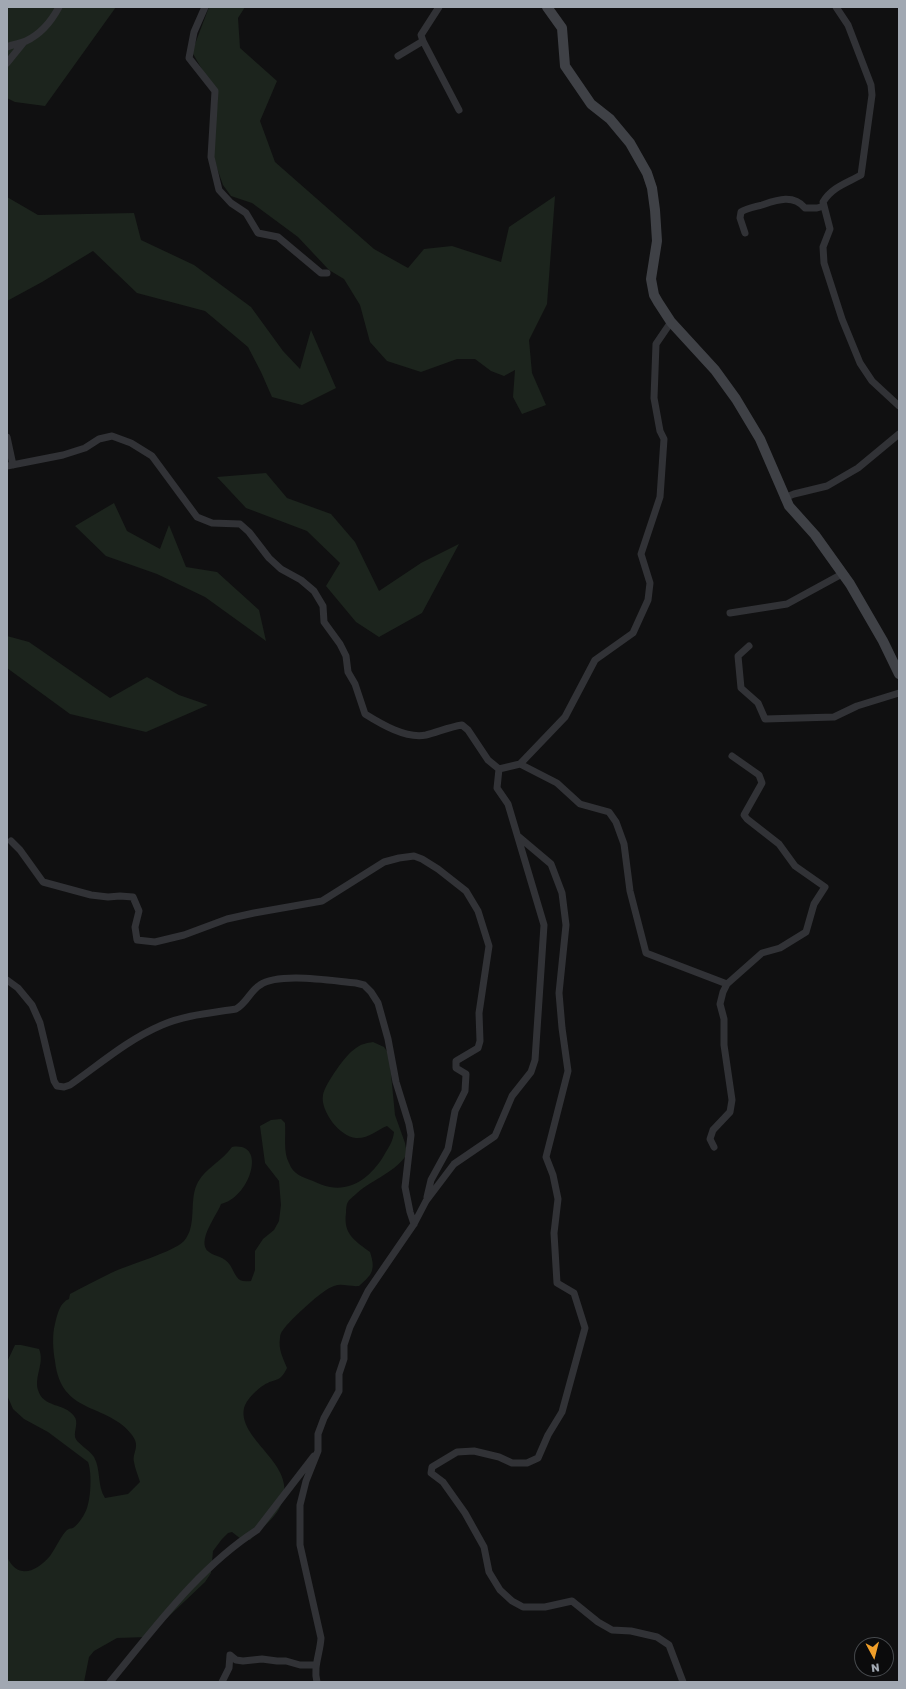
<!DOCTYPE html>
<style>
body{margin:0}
#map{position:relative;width:906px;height:1689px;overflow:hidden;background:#101011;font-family:"Golos Text",sans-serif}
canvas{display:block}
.frame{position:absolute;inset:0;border:8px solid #a1a8b2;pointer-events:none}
.north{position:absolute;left:854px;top:1637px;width:40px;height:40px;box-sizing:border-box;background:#0b0b0c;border:1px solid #474a4e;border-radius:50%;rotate:173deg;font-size:11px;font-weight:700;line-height:16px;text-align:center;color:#a1a8b2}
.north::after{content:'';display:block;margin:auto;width:14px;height:18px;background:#f09f2a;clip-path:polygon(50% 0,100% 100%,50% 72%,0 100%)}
</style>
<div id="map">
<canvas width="906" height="1689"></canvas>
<div class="frame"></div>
<div class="north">N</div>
</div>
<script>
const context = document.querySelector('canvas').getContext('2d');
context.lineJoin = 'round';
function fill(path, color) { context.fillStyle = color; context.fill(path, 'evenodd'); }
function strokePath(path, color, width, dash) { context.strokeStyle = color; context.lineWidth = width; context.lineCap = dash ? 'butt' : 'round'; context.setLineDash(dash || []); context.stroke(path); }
fill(new Path2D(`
 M7,7H116L45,106L15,102L7,98Z
 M209,7H245L238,18L240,48L277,81L260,121L275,162L374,249L408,268L424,249L452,246L501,262L509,227L555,196L547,304L529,340L532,373L546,405L522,414L513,397L515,370L504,376L491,371L475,359H457L421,372L387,361L370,342L360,305L344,279L329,270L298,237L252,203L231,196L223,185L212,154L218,97L192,52Z
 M7,197L38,215L134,213L141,240L194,265L251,307L283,351L300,369L311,330L336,388L302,405L272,397L261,372L248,347L205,311L137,293L93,251L42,282L7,301Z
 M266,473L287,498L331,514L355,542L379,591L421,563L459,544L422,613L379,637L356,622L326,586L340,563L307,531L246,508L217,477Z
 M114,503L127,531L160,549L169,525L186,567L217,572L259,610L266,641L205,597L157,574L106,556L75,526Z
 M7,636L29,642L110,698L147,677L179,695L208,705L146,732L70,714L7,668Z
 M373,1042L384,1047L389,1054L395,1115L405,1143L407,1154C396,1172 373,1179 357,1193C354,1196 348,1200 347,1204C346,1207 346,1211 346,1213C343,1234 355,1241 370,1252C376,1270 372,1275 359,1286C350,1287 342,1283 334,1286C323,1289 290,1320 283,1330C281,1332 280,1335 280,1338C278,1349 283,1358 287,1368C280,1383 275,1378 264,1385C257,1389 246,1400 244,1408C237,1442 304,1466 279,1509C273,1520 259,1530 250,1540L241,1539L232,1532L228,1533L222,1539L213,1551L211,1573L205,1582L147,1637L117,1638L94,1651L89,1657L84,1682H7V1557C18,1580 36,1572 50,1556C56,1548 60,1537 67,1530C70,1528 70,1529 73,1528C79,1524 85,1514 87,1508C91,1497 92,1472 88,1462L48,1432L24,1419L13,1409L7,1395V1362L15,1345H21L39,1349C45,1363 34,1376 38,1390C43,1408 65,1403 74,1416C79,1422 74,1430 75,1437C76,1443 90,1450 94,1457C101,1469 97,1486 105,1498L128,1494L140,1482C138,1475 135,1469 134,1462C132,1452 141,1447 132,1435C107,1402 61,1416 55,1361C53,1350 52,1335 55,1324C57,1315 60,1302 69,1299L70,1294C83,1287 97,1280 111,1273C127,1265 174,1252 184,1241C198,1225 188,1200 198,1182C206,1168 222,1161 232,1147C268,1141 250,1198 221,1204C218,1214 195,1242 209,1252C216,1257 224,1256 230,1265C237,1276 236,1283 251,1281L255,1270V1251L263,1239L274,1230L279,1221L281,1205L279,1181L265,1163L260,1126L271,1120L281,1119L285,1123C286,1136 283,1152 289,1163C293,1174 302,1177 313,1181C318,1183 324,1186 330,1187C353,1191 371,1176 383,1157C388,1148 393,1142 394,1132L387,1126C377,1130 368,1139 356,1138C340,1137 320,1111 323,1095C325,1084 346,1054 356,1048C361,1044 367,1043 373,1042Z`), '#1c241d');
strokePath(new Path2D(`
 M205,7L194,32L189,58L215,91L211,157L219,190L231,203L246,213L258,233L278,237L321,273H327
 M439,7L421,35L423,41L459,110
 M836,7L848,25L871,85L872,95L861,175C847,183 832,187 823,202L830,229L823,247L824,263L842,319L860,363L872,381L899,406
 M7,47C13,44 20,44 26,41C41,34 51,22 59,7
 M398,56L423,41
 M7,63L24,42
 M745,233L740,218L741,212C747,208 755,207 762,205C777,200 793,194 805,208H817L824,206
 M7,437L13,465
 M7,466L63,455L85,448L99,439L112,436L131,443L152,456L197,517L212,523L240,524L249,532L269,558L281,569L301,580L314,591L323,606L324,622L340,644L346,656L348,672L355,684L365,714C381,724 406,739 426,735C438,732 449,727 462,725L468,730L488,760L499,769
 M784,498L794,494L827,486L858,468L899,434
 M730,613L787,604L842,574
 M749,646L738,656L741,688L758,703L765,719L834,717L857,706L899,693
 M520,764L557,783L580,804L609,812L616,822L624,844L630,891L646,953L727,984L762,953L780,948L806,932L814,904L825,887L795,866L779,844L747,819L744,815L762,783L759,775L732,756
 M519,837L551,864L562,893L566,925L559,993L562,1028L568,1071L546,1157L553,1175L558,1199L554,1233L557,1283L574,1293L585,1328L562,1412L548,1435L538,1458L527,1463H512L499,1457L474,1451L457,1452L432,1467L431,1473L443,1482L465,1513L484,1547L489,1572L500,1590L512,1601L523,1607H545L572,1601L598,1622L612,1630L631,1631L657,1637L669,1645L683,1682
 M11,841L20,850L43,882L91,895L108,897L120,896L133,897L139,911L135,927L137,940L155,942L184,935L227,919L254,913L322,901L384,862L399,858L414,856L422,859L438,869L466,891L478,911L489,946L479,1013L480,1041L478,1048L456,1061V1068L466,1074L465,1091L455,1111L448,1149L431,1180L427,1197
 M7,980L18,988L32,1005L40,1023L54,1081L57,1086L64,1087L70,1085C100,1064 127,1040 162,1025C185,1015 211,1013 236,1009C247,1003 250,991 260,985C279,972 332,981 356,983L364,985L371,992L378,1003L388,1039L396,1082L409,1124L411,1135L405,1187L410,1212L414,1224
 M714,1147L710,1139L713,1130L730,1112L732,1100L724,1045V1019L720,1004L723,992L727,984
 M110,1682C154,1629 198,1568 257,1530L314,1456
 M222,1682L229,1668L230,1655L236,1660L243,1661L262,1659L277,1661H286L300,1665H315
 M317,1682C313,1667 320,1654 321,1638L300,1545V1505L306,1481L318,1451V1434L324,1418L339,1391V1374L344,1359V1345L350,1327L368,1291L414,1224L426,1201L454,1164L495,1136L512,1096L531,1072L535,1060L544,925L508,804L497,788L499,769L520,764L565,717L595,660L633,633L648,600L650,583L641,554L660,497L664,439L660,431L654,398L656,344L671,322`), '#313236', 7);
strokePath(new Path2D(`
 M547,7L562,28L565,66L591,104L610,119L630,143L647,173L652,188L655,210L657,241L651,279L654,295L658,302L671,322L715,370L736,399L760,439L789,506L815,535L850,584L883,641L899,674`), '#3f4146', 10);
</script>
